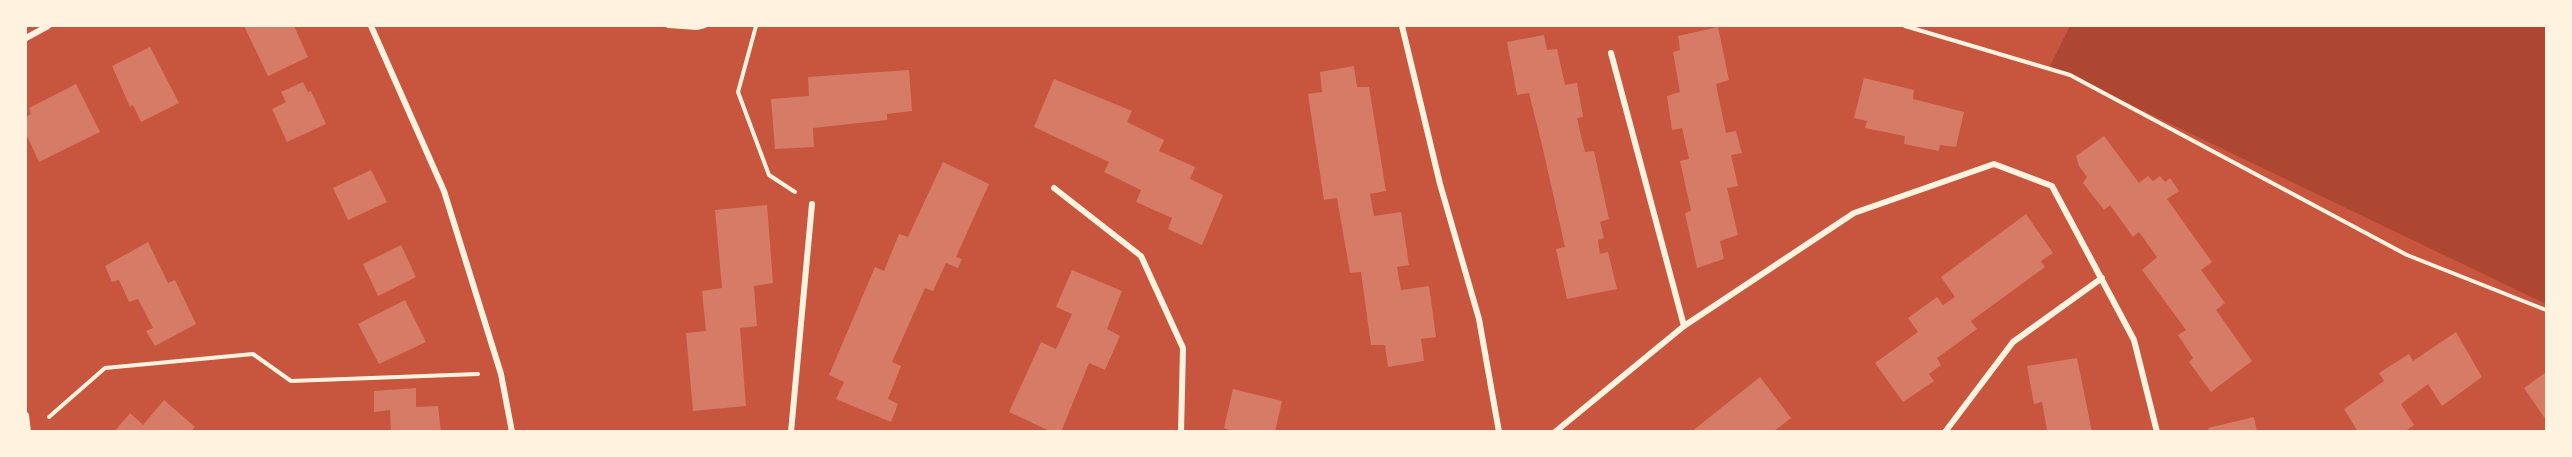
<!DOCTYPE html>
<style>
body{margin:0}
#map{position:relative;width:2572px;height:457px;overflow:hidden;background:#c8553d;font-family:"Golos Text",sans-serif}
canvas{display:block}
.frame{position:absolute;inset:0;border:27px solid #fff3e0;pointer-events:none}
</style>
<div id="map">
<canvas width="2572" height="457"></canvas>
<div class="frame"></div>
</div>
<script>
const context = document.querySelector('canvas').getContext('2d');
context.lineJoin = 'round';
function fill(path, color) { context.fillStyle = color; context.fill(path, 'evenodd'); }
function strokePath(path, color, width, dash) { context.strokeStyle = color; context.lineWidth = width; context.lineCap = dash ? 'butt' : 'round'; context.setLineDash(dash || []); context.stroke(path); }
fill(new Path2D(`
 M2070,26H2546V304L2050,66Z`), '#ae4732');
fill(new Path2D(`
 M244,26H294L308,57L268,76Z
 M1718,27L1729,80L1716,84L1726,133L1736,131L1742,153L1731,155L1738,186L1727,188L1738,235L1720,241L1724,259L1697,268L1685,213L1691,211L1680,161L1689,159L1682,128L1672,130L1667,96L1680,92L1673,52L1680,50L1678,36Z
 M1544,35L1547,50L1557,49L1565,85L1577,83L1583,117L1577,118L1581,136L1585,152L1594,151L1609,219L1600,222L1604,238L1598,240L1600,254L1608,252L1617,289L1567,299L1556,249L1565,247L1542,145L1529,93L1517,95L1507,42Z
 M150,47L179,103L141,122L133,105L130,107L112,66Z
 M1354,66L1357,87H1369L1386,191L1370,194L1374,216L1401,212L1409,265L1397,267L1401,290L1429,286L1436,337L1421,339L1424,361L1388,367L1385,345H1371L1361,272L1350,273L1337,198L1324,200L1308,94L1322,92L1320,72Z
 M909,70L912,111L887,114V120L813,128L814,147L775,149L771,99L809,96L808,77Z
 M1864,78L1914,90L1913,99L1964,112L1956,147L1940,145L1939,151L1904,144L1905,136L1865,128L1867,121L1854,118Z
 M1054,79L1132,111L1127,122L1164,140L1159,151L1195,167L1190,179L1223,195L1202,245L1168,229L1172,218L1136,202L1141,190L1104,172L1109,162L1034,127Z
 M303,82L308,92L311,91L326,124L287,142L272,109L286,102L281,92Z
 M76,84L100,132L39,162L26,134V117L31,114L29,108Z
 M2104,136L2139,183L2148,176L2153,181L2160,176L2165,182L2170,178L2179,191L2167,199L2212,262L2201,270L2225,303L2216,310L2252,361L2211,392L2189,362L2193,358L2178,335L2186,330L2142,270L2157,257L2139,232L2133,237L2110,205L2104,210L2083,183L2087,177L2079,166L2076,156Z
 M943,162L989,184L956,257L962,259L958,268L946,263L933,291L925,288L892,362L901,366L888,399L898,404L891,422L836,399L844,382L829,375L875,267L884,271L899,234L908,237Z
 M371,170L387,202L348,220L333,188Z
 M767,205L773,283L754,286L757,326L740,328L746,406L693,411L686,333L706,331L702,291L722,288L715,210Z
 M2026,214L2053,253L2041,261L2045,267L1971,321L1977,329L1937,358L1941,365L1929,374L1934,381L1903,402L1875,363L1918,332L1908,318L1937,297L1943,305L1955,297L1941,277Z
 M148,242L168,283L175,280L196,324L155,346L146,331L153,328L138,299L129,302L119,280L112,282L105,266Z
 M401,245L416,277L378,296L363,264Z
 M1072,270L1122,291L1107,329L1120,336L1105,370L1089,363L1061,432H1052L1009,412L1041,342L1056,349L1072,314L1056,307Z
 M405,300L426,342L379,364L358,324Z
 M2456,332L2482,377L2442,406L2428,384L2401,404L2414,425L2404,432H2358L2344,409L2384,381L2379,373L2409,354L2413,361Z
 M2077,358L2092,432H2042L2047,430L2042,402L2034,404L2027,366Z
 M2546,372V420L2524,388Z
 M1760,377L1791,418L1773,432H1691Z
 M416,388V407L438,406L441,432H391L390,410L374,412V391Z
 M1233,389L1282,401L1275,432H1235L1224,428Z
 M164,400L195,427L191,432H114L130,413L143,425Z
 M2254,417L2257,432H2209L2208,428Z`), '#d67c66');
strokePath(new Path2D(`
 M668,26L697,28L705,26
 M756,26L738,92L769,175L795,192
 M1905,26L2070,75L2407,255L2546,310
 M49,417L105,368L253,354L291,381L478,374`), '#fff3e0', 4);
strokePath(new Path2D(`
 M371,26L444,191L501,374L512,432
 M1402,26L1440,184L1479,319L1499,432
 M26,38L48,26
 M1611,53L1684,326
 M1054,188L1141,256L1183,348L1181,432
 M26,415L28,432
 M791,432L812,204
 M1555,432L1684,326L1854,213L1994,164L2052,186L2134,340L2157,432
 M1945,432L2013,342L2102,278`), '#fff3e0', 6);
</script>
